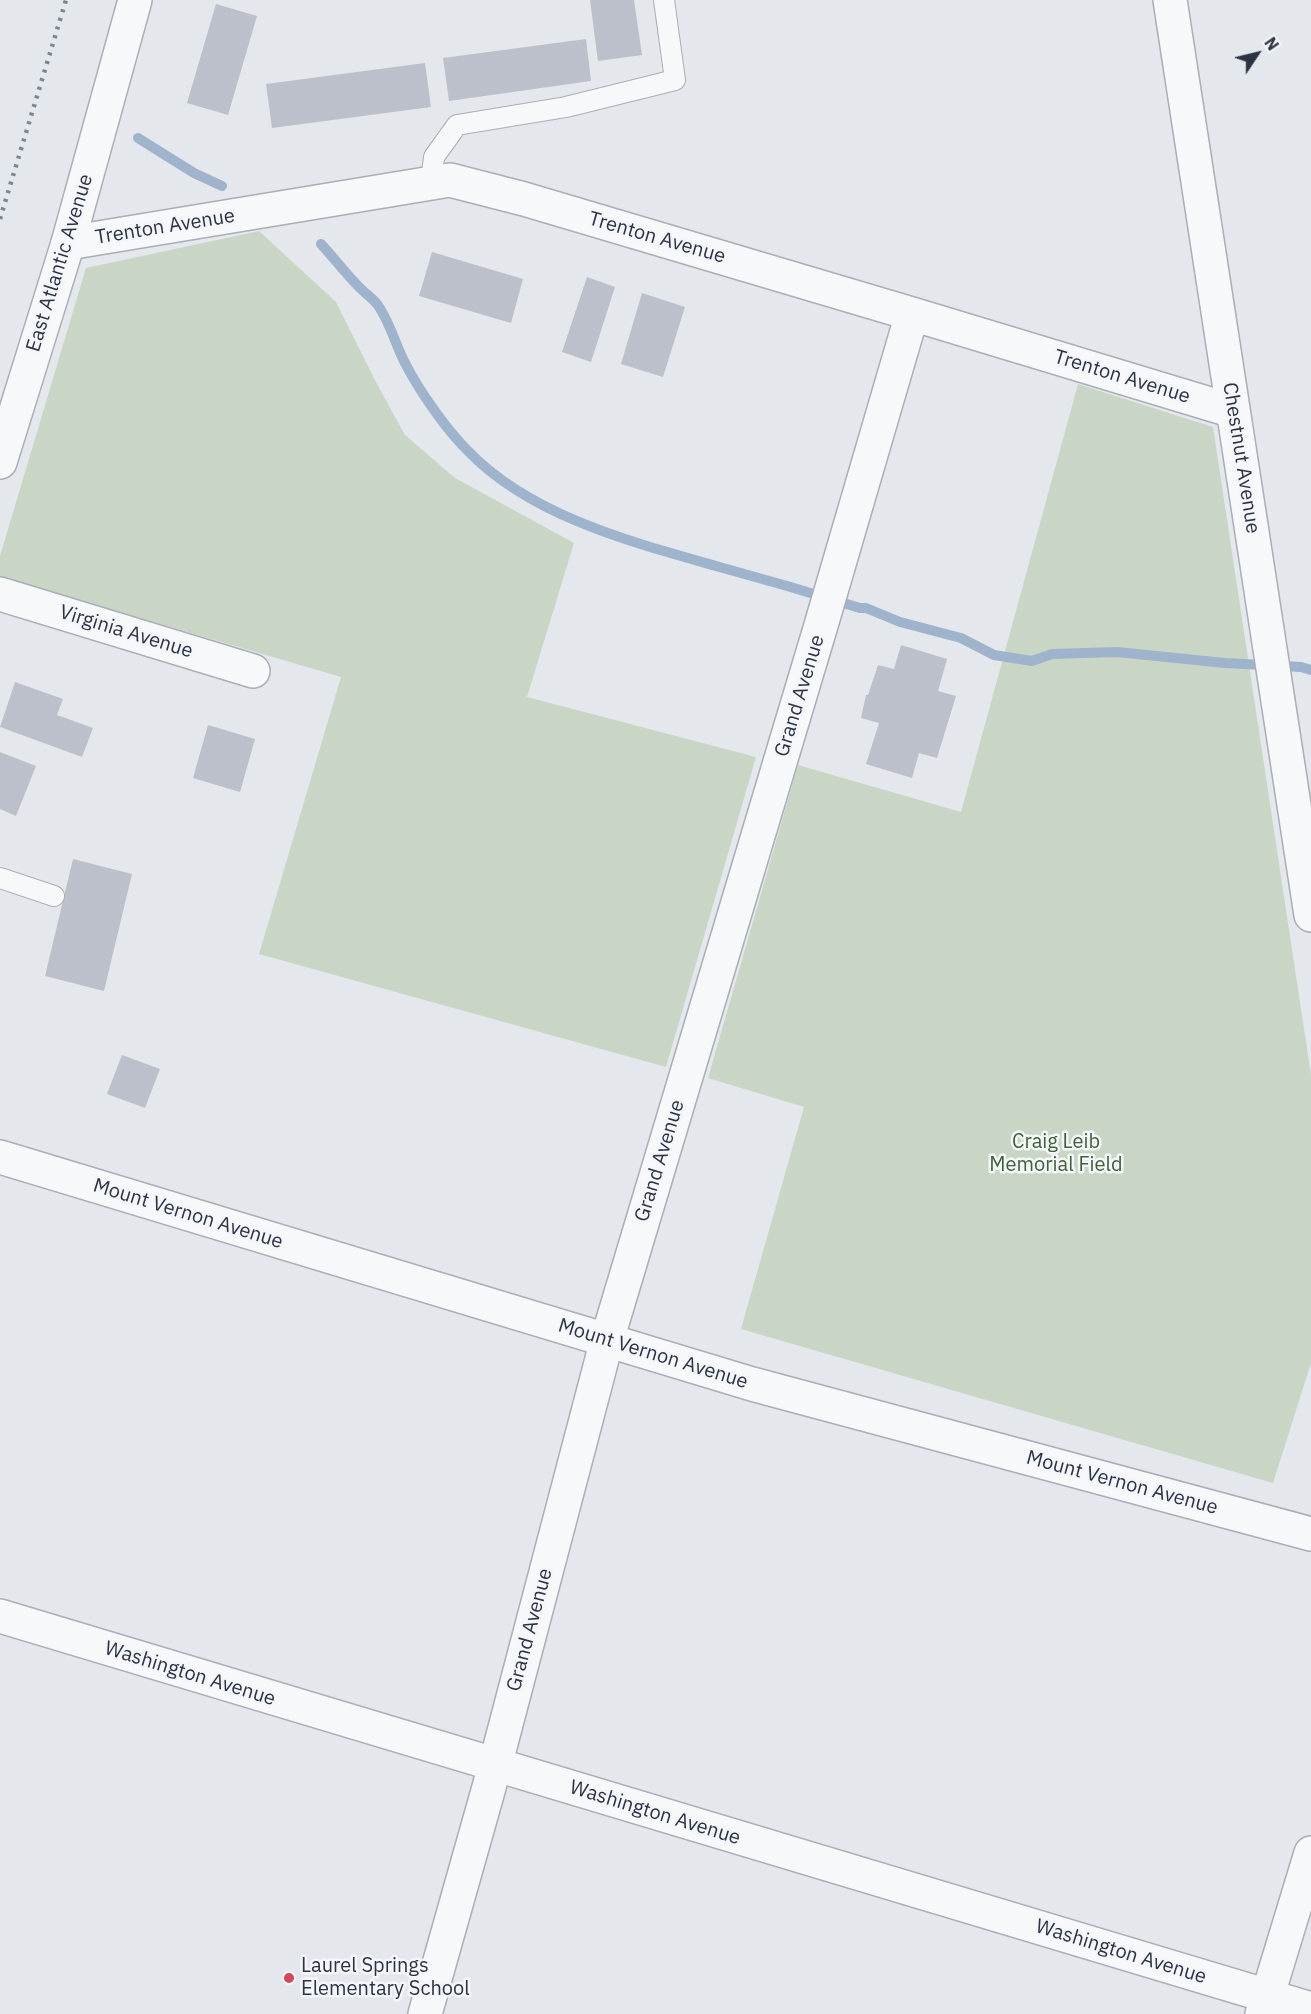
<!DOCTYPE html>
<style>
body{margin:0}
#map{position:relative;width:1311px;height:2014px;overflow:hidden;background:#e4e7ec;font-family:"IBM Plex Sans",sans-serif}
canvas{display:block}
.north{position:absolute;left:1227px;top:24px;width:60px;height:60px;-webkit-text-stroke:4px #f4f6f9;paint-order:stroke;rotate:55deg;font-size:16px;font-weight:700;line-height:24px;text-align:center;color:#2b3445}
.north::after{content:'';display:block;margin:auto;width:21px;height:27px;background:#2b3445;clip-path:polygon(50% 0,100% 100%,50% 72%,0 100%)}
</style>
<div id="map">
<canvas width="1311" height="2014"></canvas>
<div class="north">N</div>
</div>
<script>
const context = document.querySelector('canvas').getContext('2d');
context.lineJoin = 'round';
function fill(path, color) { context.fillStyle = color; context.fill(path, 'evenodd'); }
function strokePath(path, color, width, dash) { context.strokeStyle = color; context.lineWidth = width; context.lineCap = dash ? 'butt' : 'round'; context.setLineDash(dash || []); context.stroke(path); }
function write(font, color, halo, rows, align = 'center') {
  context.font = font + ' "IBM Plex Sans",sans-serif'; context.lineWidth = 5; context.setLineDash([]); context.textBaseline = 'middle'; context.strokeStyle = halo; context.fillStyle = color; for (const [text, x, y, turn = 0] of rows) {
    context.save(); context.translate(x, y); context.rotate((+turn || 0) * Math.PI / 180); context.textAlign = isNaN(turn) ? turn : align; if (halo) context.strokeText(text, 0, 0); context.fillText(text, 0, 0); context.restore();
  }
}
fill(new Path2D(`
 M259,231L336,302L377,384L405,435L455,478L574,543L527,697L756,757L666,1067L259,954L341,677L0,577V556L86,268Z
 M1078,384L1213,427L1311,1075V1363L1273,1483L741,1329L804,1107L708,1078L798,765L961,812Z`), '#c9d6c5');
strokePath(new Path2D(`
 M138,138L194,173L222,186
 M321,244C334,258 346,274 360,288C365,293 372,298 377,304C389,320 395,343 404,361C418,389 445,428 467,450C530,516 631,542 716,566C764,579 812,593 860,608H866L900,622L961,638L994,655L1032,661L1052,654L1117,652L1225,663L1301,667L1311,670`), '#9fb4cc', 10);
fill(new Path2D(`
 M590,0H634L642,55L598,61Z
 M216,4L257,16L228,115L187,103Z
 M586,39L591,81L449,101L443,58Z
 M425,63L431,107L272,128L266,84Z
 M432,252L523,279L511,323L419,296Z
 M587,277L615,287L591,362L562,352Z
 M642,293L685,307L663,377L621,364Z
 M901,645L947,659L938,691L956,696L937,758L919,753L912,778L866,764L879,723L861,718L866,695H868L878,665L894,669Z
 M15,682L63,699L57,715L93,728L82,757L0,727Z
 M208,725L255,739L240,792L193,778Z
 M0,752L36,766L16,816L0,809Z
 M73,859L132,874L104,991L45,976Z
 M122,1055L160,1069L145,1108L107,1094Z`), '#bbc0ca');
const service = new Path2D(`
 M431,183L434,157L457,125L566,107L675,80L664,0
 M0,878L54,896`);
const minor = new Path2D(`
 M1170,0L1311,915
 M68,243L450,180L524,199L912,314L1233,411
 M0,594L253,671
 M0,1157L752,1384L1311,1534
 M0,1616L1311,2009
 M425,2014L495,1766L607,1340L822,622L912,314
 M1262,2014L1311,1853`);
const tertiary = new Path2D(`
 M0,462L68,243L135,0`);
strokePath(service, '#a9aeb7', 22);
strokePath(minor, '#a9aeb7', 36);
strokePath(tertiary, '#a9aeb7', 36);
strokePath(service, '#f7f8fa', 20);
strokePath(minor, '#f7f8fa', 33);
strokePath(tertiary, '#f7f8fa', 33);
strokePath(new Path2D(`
 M0,219L66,0`), '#7d8696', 4.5, [3, 6]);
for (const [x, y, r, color] of [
 [289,1978,6,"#d1495b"]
]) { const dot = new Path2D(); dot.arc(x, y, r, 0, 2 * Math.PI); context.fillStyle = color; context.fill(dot); strokePath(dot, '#f4f6f9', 2); }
write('20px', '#2b3445', '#f4f6f9', [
 ["Trenton Avenue",165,227,-9],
 ["Trenton Avenue",657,238,16],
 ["East Atlantic Avenue",60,263,-73],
 ["Trenton Avenue",1122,377,17],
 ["Chestnut Avenue",1241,458,81],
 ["Virginia Avenue",126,632,17],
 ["Grand Avenue",800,696,-73],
 ["Grand Avenue",660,1161,-73],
 ["Mount Vernon Avenue",188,1214,17],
 ["Mount Vernon Avenue",653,1354,17],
 ["Mount Vernon Avenue",1122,1483,15],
 ["Grand Avenue",530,1630,-75],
 ["Washington Avenue",190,1674,17],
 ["Washington Avenue",655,1813,17],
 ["Washington Avenue",1121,1952,17]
]);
write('20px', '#3f6138', '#f4f6f9', [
 ["Craig Leib",1056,1142],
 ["Memorial Field",1056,1165]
]);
write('20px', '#2b3445', '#f4f6f9', [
 ["Laurel Springs",301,1966],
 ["Elementary School",301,1989]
], 'left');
</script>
